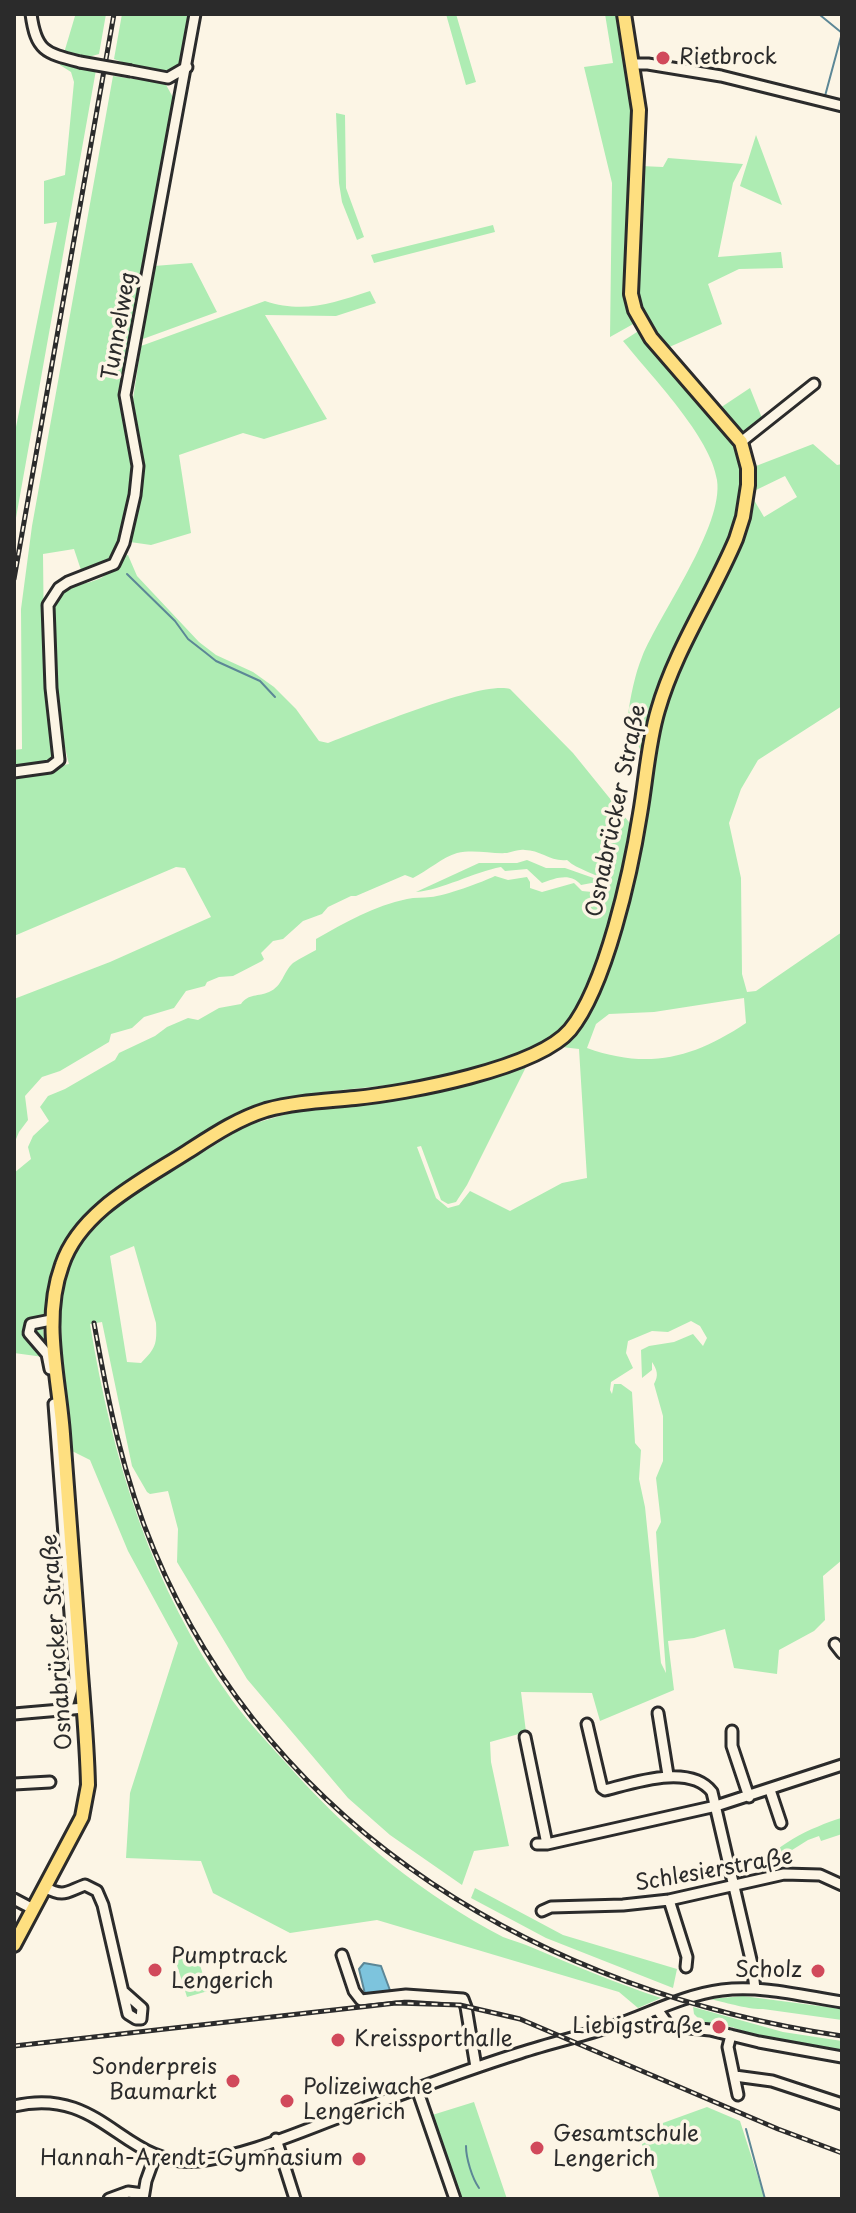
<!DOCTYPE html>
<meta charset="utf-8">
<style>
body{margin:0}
#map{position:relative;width:856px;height:2213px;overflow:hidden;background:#fcf5e5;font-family:"Playpen Sans",sans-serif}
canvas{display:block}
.frame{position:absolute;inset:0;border:16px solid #2b2b2b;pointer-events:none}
</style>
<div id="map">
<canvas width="856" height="2213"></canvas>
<div class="frame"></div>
</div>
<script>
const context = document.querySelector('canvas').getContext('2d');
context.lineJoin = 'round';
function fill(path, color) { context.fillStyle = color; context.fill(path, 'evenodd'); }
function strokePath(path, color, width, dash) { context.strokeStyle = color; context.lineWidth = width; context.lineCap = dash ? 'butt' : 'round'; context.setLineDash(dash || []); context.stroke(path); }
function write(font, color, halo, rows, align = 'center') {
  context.font = font + ' "Playpen Sans",sans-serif'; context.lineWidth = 7; context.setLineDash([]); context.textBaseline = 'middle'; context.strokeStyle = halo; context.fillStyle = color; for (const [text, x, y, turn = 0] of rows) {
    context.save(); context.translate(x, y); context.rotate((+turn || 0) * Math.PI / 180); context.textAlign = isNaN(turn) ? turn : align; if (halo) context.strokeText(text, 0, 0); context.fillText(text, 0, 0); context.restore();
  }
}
fill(new Path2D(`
 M93,14H106L99,54L85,58L64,53L75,16Z
 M122,14H191L182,63C162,79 136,67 114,59Z
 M446,14H456L476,82L466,85Z
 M605,14H618C625,54 634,94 634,135C634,184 611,282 635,323L610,337L612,183L584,67L613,63Z
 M61,61L96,70L14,529V437L57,222L44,224V181L65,175L74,82L71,72L60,65Z
 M113,76L165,83L175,101L123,391L134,456V477L119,548L103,567L82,573L74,549L43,554L44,644L54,755L49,762L14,769V750L22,749L21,609L32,526Z
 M336,113L345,115L346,188L364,237L357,240L342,202L339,183Z
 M756,135L782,205L740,186Z
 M668,158L743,164L733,183L718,257L781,252L783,268L739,269L708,284L722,324L667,348L645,321L636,300L641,166L663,167Z
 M493,225L495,232L374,263L371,255Z
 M192,263L217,312L140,340L154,266Z
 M370,291L376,303L336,316L265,315L327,419L264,439L243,433L179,455L191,533L151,545L130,542L145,468L133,399L141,346L265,301C304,314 333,303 370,291Z
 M640,330L737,445L743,466L741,501L754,500L764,517L797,497L785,476L754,491L756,466L813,444L837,465L842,464V706L758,760L741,789L729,823L741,878L742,974L747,992L756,991L842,932V1560L823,1576L825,1620L814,1631L779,1650L777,1674L734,1668L725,1629L694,1638L668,1641L674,1690L600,1721L592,1693L521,1692L526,1732L490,1742L491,1762L509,1846L474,1851L462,1885L390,1835L348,1798L247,1679L177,1562L178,1529L168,1491L150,1494L147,1492L132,1466L102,1322L90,1324C112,1458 151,1588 232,1700C251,1726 274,1749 295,1773C356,1840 423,1895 503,1937C510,1940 519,1942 526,1945C571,1964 615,1983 661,1998L638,2008L619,1992L377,1920L290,1933L213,1893L201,1861L126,1858L130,1793L178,1643L128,1551L90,1460L72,1451L62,1351L60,1291L69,1260L87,1234L105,1215L121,1202L246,1126L297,1111L419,1093L525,1064L526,1067L467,1185L456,1202L448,1204L441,1200L421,1146L417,1147L436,1198L448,1208L459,1205L470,1191L510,1211L562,1183L587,1178L579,1049L562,1047C614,1003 630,873 638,809C640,795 646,775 644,761C642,746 626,731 628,716C630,698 635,674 642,657C660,613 724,526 717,480C711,437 651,376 623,341ZM744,998L746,1023C694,1058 648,1070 587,1048L596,1024L609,1014L654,1012ZM134,1246L156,1323C157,1344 156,1348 141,1363L127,1362L110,1256ZM691,1321L700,1326L707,1338L703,1346L693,1334L674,1342L649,1346L641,1350L642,1378L652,1370V1362C657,1370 659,1375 654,1384L663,1416V1461L656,1478L661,1522L656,1532L666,1673L661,1663L645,1507L639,1479L641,1450L635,1443L632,1392L621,1384H614L612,1394L610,1390L611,1382L633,1368L626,1353L628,1341L652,1331L668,1332Z
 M750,388L762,418L742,433L720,408Z
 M128,555L137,576L199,642L216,655L253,672L274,687L296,709L319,741L328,743C364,730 479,681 510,689L573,753L633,827C618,884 602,990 560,1030C545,1044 525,1050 506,1057C474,1068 440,1078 406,1083C360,1089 313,1091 268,1101C242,1106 222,1125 199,1138C137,1174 67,1212 50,1287C47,1301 43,1315 43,1329C44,1339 48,1349 51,1358L14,1353V1173L31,1159L28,1147L33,1136L49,1121L40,1107L48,1096L65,1089L115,1060L119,1053L155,1036L167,1027L188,1018L198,1020L219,1008L241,1004C249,993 258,997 269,992C283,986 283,972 293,963C300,958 309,954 316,950V939C346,922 374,906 407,899C415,897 423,898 431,897C444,896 483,882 495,876L508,880L527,877L530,882V888L542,892L574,883L582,891L592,892L610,884C597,873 577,870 567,860C551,862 540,850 525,850C518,849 513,852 507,853C491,854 474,849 457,853C443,857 427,871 413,878L405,875L356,896H351L328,907L322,914L303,921L283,939L273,941L261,953L264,959L262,961L233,976L219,977L207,982L205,986L186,991L174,1008L144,1017L132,1028L111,1034L109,1042L60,1071L42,1077L25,1096L28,1120L19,1132L14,1144V999L110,962L211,917L185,868L176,867L14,936V775L69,764C61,730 37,621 62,595C72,584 89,584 101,578C112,572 117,557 128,555Z
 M527,860L546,868H565L602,881L581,885C571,872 555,878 542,883L527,869L505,871L501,867C474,872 442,890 416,892L479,863H517Z
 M841,1818L842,1834L821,1841L819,1836L808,1840L773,1862L776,1870L758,1875C768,1846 813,1827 841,1818Z
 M475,1888L563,1935L677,1969L673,1988L546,1938L471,1898Z
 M196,1952L208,1991L187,1997L175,1959Z
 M743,1996L842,2009V2020L763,2009C751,2010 723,2002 710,1999Z
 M693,2007L783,2032L842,2041V2054L771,2041L732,2027L703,2023L694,2014Z
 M474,2102L507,2199H459L429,2116Z
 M707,2107L740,2121L765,2199H660L638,2132Z`), '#aeecb3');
const water = new Path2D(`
 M364,1963L381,1966L391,1993L365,1994L359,1969Z`);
fill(water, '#7dc4dd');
strokePath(water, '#5c8796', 2);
strokePath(new Path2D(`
 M823,14L820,15L842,33L825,96
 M127,574L175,621L188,639L206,653L216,661L260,681L275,697
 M746,2129L765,2199
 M466,2146C466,2158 472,2178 479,2188`), '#5c8796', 2);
const minor = new Path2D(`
 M31,14C36,51 45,53 80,62
 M633,64H648L721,76L842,106
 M131,71L168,78L187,67
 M741,442L814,384
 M14,772L50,767L59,760L51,688L48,605L59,588L68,582L114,564L124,543L135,495L138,466L125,395L195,14
 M50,1369L47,1354L29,1333L31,1324L51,1320
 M54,1404L75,1679L66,1710
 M835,1644L842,1653
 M658,1713L668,1775
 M14,1714L84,1708
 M587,1724L602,1788L605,1790C633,1783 690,1763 712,1792L752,1964L755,1989
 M732,1731V1746L749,1797
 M525,1737L547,1844
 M14,1784L50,1782
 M770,1790L781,1823
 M537,1844H547L716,1806L842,1765
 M44,1887C65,1898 66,1892 85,1885L97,1891L103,1905L128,2014L136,2019H141L142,2008L124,1992
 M14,1899L33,1909
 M669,1900L687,1957L686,1967
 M542,1911L551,1907L623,1905L669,1900L784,1874L820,1875L842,1885
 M342,1955L354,1991L361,2000L406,1995L463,1999L466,2007L476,2067
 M657,2009L669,2026L710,2030L759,2042L842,2057
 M731,2035L728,2047L738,2095
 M735,2076L772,2081L842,2104
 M417,2089L455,2199
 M14,2106C103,2085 123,2168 198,2161C244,2157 304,2130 348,2114C405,2093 462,2071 520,2053C550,2043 582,2036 613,2026C649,2014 683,1995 722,1990C761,1985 803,1996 842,2002
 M276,2139L295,2199
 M109,2199L128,2192L143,2194
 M143,2199L146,2181L155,2156`);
const major = new Path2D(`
 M14,1945L82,1817L88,1785C87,1738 82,1692 79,1646C74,1576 69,1505 63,1434C59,1378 42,1320 62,1265C80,1211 142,1181 187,1152C212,1136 237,1119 266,1110C295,1102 325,1101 355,1098C406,1093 537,1069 570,1030C606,986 631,871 640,814C646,780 648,743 658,710C675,650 712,596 736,539L743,517L748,485V468L741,442L651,338L635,310L631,294L639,110L624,14`);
strokePath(minor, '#2b2b2b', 15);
strokePath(major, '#2b2b2b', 18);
strokePath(minor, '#fcf5e5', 9);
strokePath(major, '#fedf80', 12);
const rail = new Path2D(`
 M14,579L114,14
 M94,1323C108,1401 123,1477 154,1550C273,1835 547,1992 842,2036
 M14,2046L396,2003L460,2005L520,2019L778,2129L842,2153`);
strokePath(rail, '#2b2b2b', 5);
strokePath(rail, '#fcf5e5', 2, [6]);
const minorBridge = new Path2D(`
 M80,62L131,71`);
strokePath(minorBridge, '#2b2b2b', 15, []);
strokePath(minorBridge, '#fcf5e5', 9);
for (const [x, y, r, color] of [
 [663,58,8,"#d1495b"],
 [155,1970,8,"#d1495b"],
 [818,1971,8,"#d1495b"],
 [719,2027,8,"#d1495b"],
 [338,2040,8,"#d1495b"],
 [233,2081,8,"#d1495b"],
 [287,2101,8,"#d1495b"],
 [537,2148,8,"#d1495b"],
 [359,2159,8,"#d1495b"]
]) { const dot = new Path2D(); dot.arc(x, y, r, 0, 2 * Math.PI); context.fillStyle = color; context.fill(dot); strokePath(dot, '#fcf5e5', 3); }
write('22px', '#2b2b2b', '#fcf5e5', [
 ["Rietbrock",679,58],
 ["Pumptrack",171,1957],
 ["Lengerich",171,1982],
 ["Scholz",802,1971,"right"],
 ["Liebigstraße",703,2027,"right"],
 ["Kreissporthalle",354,2040],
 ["Sonderpreis",217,2068,"right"],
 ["Baumarkt",217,2093,"right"],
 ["Polizeiwache",303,2088],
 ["Lengerich",303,2113],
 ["Gesamtschule",553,2135],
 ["Lengerich",553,2160],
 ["Hannah-Arendt-Gymnasium",343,2159,"right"]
], 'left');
write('22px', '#2b2b2b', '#fcf5e5', [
 ["Tunnelweg",120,326,-80],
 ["Osnabrücker Straße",617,811,-78],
 ["Osnabrücker Straße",58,1642,-94],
 ["Schlesierstraße",714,1871,-10]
]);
</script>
